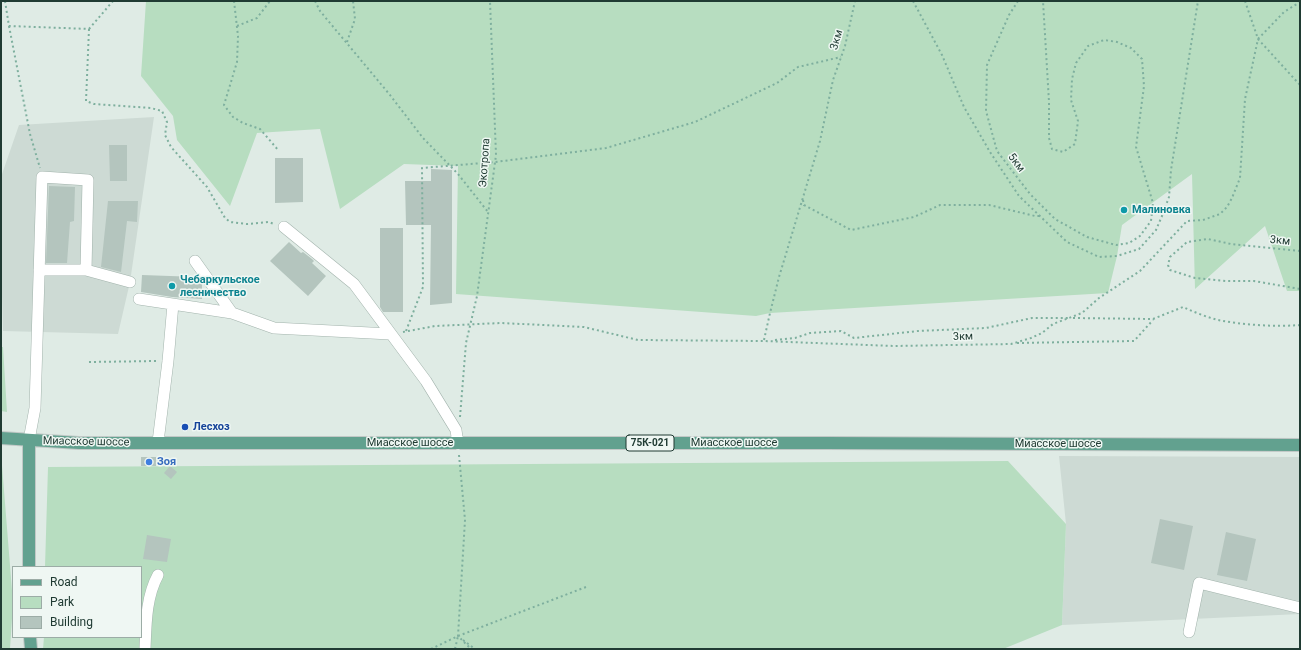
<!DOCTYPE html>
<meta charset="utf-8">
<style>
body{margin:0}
#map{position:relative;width:1301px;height:650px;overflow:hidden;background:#dfebe5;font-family:Roboto,sans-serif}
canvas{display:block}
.frame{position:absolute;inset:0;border:2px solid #203b33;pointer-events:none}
.legend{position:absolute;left:12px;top:566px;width:130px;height:72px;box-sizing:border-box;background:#eff7f3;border:1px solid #9caca6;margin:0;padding:5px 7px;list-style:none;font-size:12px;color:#203b33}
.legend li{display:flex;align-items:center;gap:8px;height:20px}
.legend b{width:20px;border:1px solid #9caca6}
</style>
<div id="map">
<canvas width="1301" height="650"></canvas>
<div class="frame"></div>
<ul class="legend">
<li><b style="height:5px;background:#62a18f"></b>Road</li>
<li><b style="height:11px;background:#b7ddc0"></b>Park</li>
<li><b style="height:11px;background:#b4c5be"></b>Building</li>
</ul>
</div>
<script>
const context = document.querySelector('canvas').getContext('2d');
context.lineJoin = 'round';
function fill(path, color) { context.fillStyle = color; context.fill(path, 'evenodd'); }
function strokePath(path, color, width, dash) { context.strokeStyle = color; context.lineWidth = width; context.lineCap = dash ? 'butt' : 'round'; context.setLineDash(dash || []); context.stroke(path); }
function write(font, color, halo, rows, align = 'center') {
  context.font = font + ' Roboto,sans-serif'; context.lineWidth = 3; context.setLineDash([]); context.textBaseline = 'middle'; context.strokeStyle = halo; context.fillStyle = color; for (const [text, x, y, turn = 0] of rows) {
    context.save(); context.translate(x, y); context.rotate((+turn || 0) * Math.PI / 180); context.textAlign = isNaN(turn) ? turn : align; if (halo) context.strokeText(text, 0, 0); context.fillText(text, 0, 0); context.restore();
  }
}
fill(new Path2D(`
 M154,117L130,282L118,334L3,331L1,258V177L19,125Z
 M1059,456L1300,457V614L1062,625L1066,524Z`), '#cddad4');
fill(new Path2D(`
 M146,1H1300V291H1287L1265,226L1195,289L1192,174L1122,225L1117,256L1108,293L770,313L756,316L456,294L458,166L404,164L340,209L320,129L257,133L230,206L177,140L173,116L141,76Z
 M1,347H3L7,412L1,411Z
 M1,453L13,603L10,649H1Z
 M1008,461L1066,524L1062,625L1003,649H43L44,637H141V567H45L48,467Z`), '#b7ddc0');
fill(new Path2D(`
 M109,145H127V181H110Z
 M275,158H303V202L275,203Z
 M431,169L452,170V303L430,305L431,225H406L405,181H431Z
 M49,186L75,187L74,221L70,222L67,263H46Z
 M108,201H138L137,222L127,221L121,272L101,267Z
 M380,228H403V312H383L380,307Z
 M289,242L301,253L303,252L312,259L314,261L312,263L326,276L308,296L270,261Z
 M142,275L198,277L202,284V299L172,297L141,292Z
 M141,457H156V466H141Z
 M170,466L177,472L171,479L164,473Z
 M1160,519L1193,526L1184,570L1151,563Z
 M1226,532L1256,539L1247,581L1217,575Z
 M147,535L171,539L167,562L143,559Z`), '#b4c5be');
const minor = new Path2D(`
 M284,227L354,284L426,381L456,430L458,444
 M195,261L232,313L274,328L390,334
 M86,270L130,282
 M139,299L232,313
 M29,440L35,408L42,177L88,180L86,270H39
 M158,442L168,361L173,304
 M1189,632L1199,583L1300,608
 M145,649C146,624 146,597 158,575`);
const major = new Path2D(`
 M1,438L79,443H826L1300,445
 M29,440V567
 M30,637L31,649`);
strokePath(minor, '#a2b3ac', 12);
strokePath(major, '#c1c8c6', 14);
strokePath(new Path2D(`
 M5,1L9,26L89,29
 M234,1L238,36L237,62L224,105L233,117L243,123L260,129L279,151
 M315,1L320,11L390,95L423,138L458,174L488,212
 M913,1L942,55L964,107L990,152L1019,196L1067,242L1099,257L1117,256L1139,249L1156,230L1162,216L1169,197L1171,170L1198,1
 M1018,1L1009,15L987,65L986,111L997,151L1030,194L1055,219L1087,237L1116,245L1129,243L1140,236L1151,221L1153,203L1136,147L1144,86L1142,59L1131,48L1117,42L1104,40L1088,46L1076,63L1072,79L1071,100L1078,121L1075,144L1063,152L1052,149L1049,138V102L1043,1
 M1245,1L1258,39L1300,85
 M9,26L30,134L40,168
 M237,26L257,18L270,1
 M89,29L86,101L94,104L151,108L162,111L167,122L165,135L171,147L207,187L225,218L230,222L247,224L269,222L274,224
 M89,29L113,1
 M1258,39L1284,12L1300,2
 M347,42L355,19L353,1
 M803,200L804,205L851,230L914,217L940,205H989L1035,216H1041
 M1300,251L1231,244L1208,239L1187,242L1170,257L1168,265L1170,270L1195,278L1226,281H1254L1300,289
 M1073,318L1153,319L1183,307C1194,312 1206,317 1218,320C1244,325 1274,327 1300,325
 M406,331L423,287L422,168L495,162L606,148L695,122L777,83L798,67L841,57
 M403,332L435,326L501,323L584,327L638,340L763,341L894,346L1011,344L1031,338L1042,333L1053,324L1082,313L1099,298L1140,271L1187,221L1203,220L1220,214L1227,207L1232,198L1240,178L1245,99L1258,39
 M764,340L770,313L779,277L820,141L833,80L845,46L855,1
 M775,340L795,338L810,333L841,331L854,338L918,331L986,328L1032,318H1068
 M1017,343L1134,341L1153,320
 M89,362L157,361
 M460,417L466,343L477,296L496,155L490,1
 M459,455L465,520L458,636L471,649
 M463,640L475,649
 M431,649L458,636L586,587
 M455,649L458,636`), '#7eaf9e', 2, [2, 3]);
strokePath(minor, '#fff', 11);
strokePath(major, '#62a18f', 12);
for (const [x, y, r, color] of [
 [1124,210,4,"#0f9aa8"],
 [172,286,4,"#0f9aa8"],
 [185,427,4,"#1a4fb4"],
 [149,462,4,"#3f7fe0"]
]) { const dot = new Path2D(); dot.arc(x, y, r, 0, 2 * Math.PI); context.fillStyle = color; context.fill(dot); strokePath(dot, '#eff7f3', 1.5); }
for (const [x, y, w] of [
 [650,443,48]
]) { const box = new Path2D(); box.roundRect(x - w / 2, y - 8, w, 16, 3); context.fillStyle = '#eff7f3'; context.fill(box); strokePath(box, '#203b33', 1); }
write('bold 10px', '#203b33', null, [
 ["75К-021",650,443]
]);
write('11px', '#203b33', '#eff7f3', [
 ["3км",837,40,-74],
 ["Экотропа",485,163,-86],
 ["5км",1016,163,53],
 ["3км",1280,241,6],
 ["3км",963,337,-2],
 ["Миасское шоссе",86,442,1],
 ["Миасское шоссе",410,443],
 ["Миасское шоссе",734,443],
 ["Миасское шоссе",1058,444]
]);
write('bold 11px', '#0d838f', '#eff7f3', [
 ["Малиновка",1132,210],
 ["Чебаркульское",180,280],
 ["лесничество",180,293]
], 'left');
write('bold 11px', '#164399', '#eff7f3', [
 ["Лесхоз",193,427]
], 'left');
write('bold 11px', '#366cbe', '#eff7f3', [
 ["Зоя",157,462]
], 'left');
</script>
